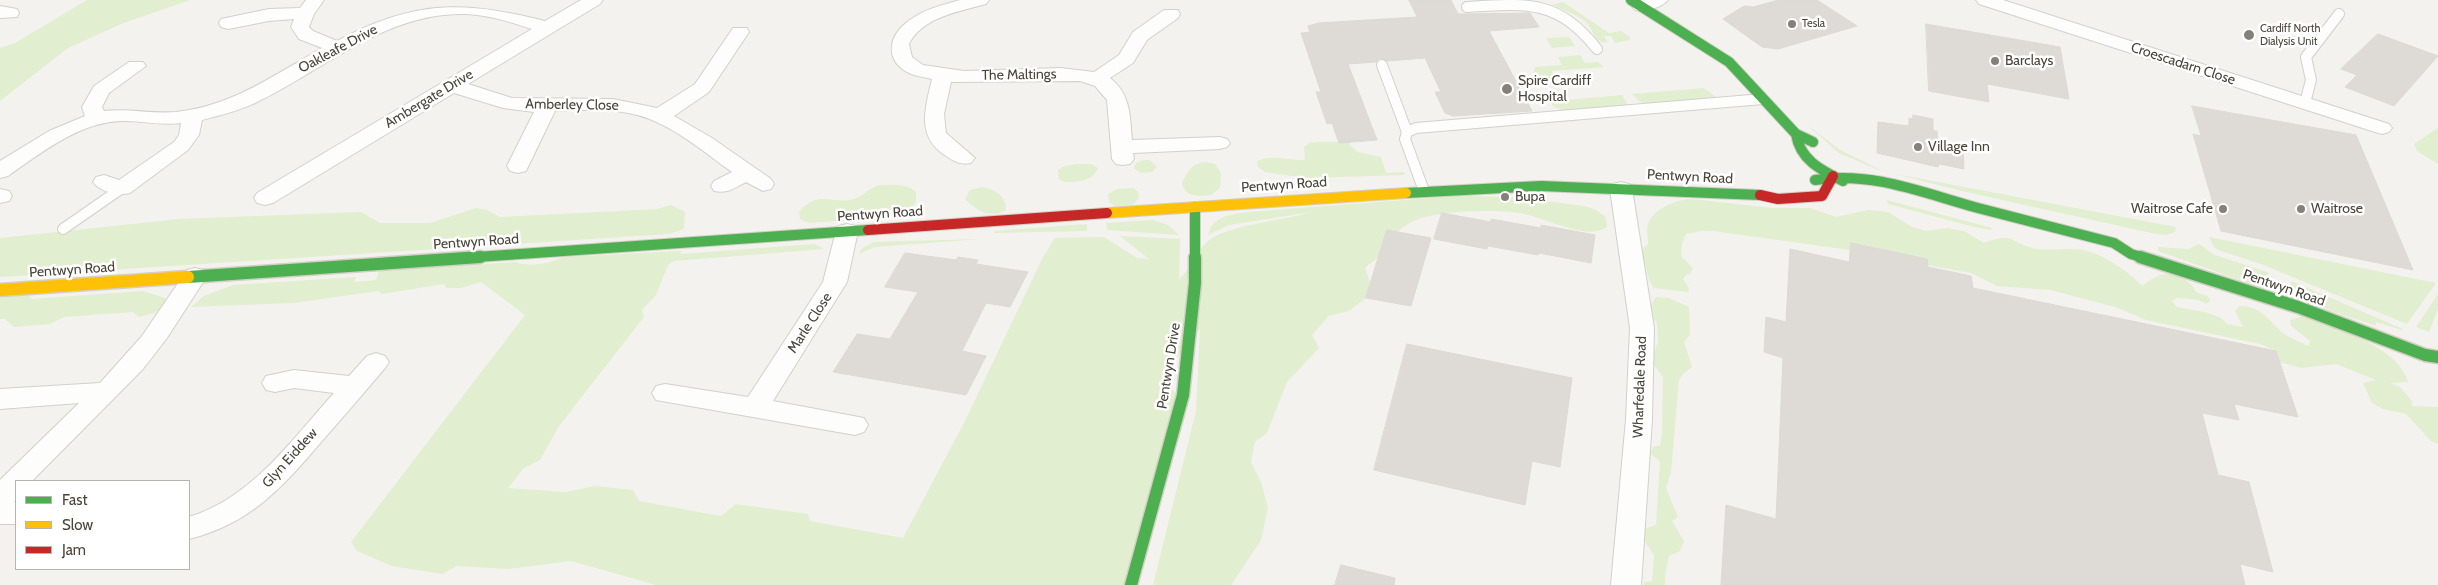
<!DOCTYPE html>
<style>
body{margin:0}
#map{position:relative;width:2438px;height:585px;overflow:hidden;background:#f4f2ee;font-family:Cabin,sans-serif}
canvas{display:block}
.legend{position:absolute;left:15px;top:480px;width:175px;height:90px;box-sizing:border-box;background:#fff;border:1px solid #b7b4b0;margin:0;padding:6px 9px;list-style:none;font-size:15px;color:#4b4439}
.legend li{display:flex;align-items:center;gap:10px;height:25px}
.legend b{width:25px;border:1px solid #b7b4b0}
</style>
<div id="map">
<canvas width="2438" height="585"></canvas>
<ul class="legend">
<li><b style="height:6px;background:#4caf50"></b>Fast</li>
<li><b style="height:6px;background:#ffc107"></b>Slow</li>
<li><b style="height:6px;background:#c62828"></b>Jam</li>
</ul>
</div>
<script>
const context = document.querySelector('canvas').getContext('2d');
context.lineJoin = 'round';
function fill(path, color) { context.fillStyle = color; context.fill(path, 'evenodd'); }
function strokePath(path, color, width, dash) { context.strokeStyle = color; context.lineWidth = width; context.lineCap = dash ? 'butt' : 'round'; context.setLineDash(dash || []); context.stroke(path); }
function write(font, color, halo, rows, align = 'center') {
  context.font = font + ' Cabin,sans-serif'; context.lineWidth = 5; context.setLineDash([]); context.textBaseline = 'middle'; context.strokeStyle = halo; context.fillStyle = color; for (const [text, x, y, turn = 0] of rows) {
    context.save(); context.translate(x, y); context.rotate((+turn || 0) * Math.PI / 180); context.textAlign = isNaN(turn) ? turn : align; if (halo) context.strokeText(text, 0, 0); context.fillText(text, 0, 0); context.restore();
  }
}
fill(new Path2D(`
 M87,0H190L121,24L68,48L0,101V48L15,43Z
 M1563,2L1609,33L1621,31L1630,37V40L1615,43L1611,36H1604L1608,43C1593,43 1594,30 1586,22C1577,14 1563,10 1552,5Z
 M1569,37L1575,46L1552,48L1546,38Z
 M1580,55L1585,63L1598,62L1604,67L1552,71L1557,80L1555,81L1540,79L1533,73L1535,67L1562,65L1558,57Z
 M1704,88L1716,97L1647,104L1640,102L1632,94Z
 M1547,90L1566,100L1622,95L1627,103L1625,105L1562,110L1553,106L1546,93Z
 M1805,123L1840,150L1885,172L2176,227L2175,232L2166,235L2156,234L1962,191L1879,170L1839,153Z
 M2438,128V164L2417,151L2414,144Z
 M1317,142H1351L1349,144L1357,152L1381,157L1386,173L1404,172L1405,175L1306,178L1265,172L1258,167L1257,161C1272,154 1289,161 1305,160L1304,147L1309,143Z
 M1143,160H1150L1157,167L1152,172L1140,173L1134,168L1136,163Z
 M1205,162L1215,164L1221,173L1220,188L1211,195C1198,196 1185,198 1182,183C1188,171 1191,164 1205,162Z
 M1076,164H1091L1098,168C1092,182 1078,182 1064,182L1059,179L1058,170L1065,166Z
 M881,185C894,185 906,183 916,192V202L911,208L895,217L809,223L800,219L799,212C818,189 832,205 854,199C867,195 866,188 881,185Z
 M982,187C995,189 1006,196 1006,210C990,219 977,211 965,199L970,190Z
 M1133,188L1138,192L1139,198L1133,205L1115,206L1109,202L1108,194L1117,189Z
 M1456,196L1514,197L1584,206L1594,209L1606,217L1607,227C1588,242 1542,216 1519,213C1494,209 1436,211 1413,221C1408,224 1398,230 1395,235C1392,239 1391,245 1388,249C1382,256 1372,261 1365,268L1370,282V295L1349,311L1329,316L1312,335L1319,348L1287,382L1267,433L1255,442L1251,462L1261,482L1268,508L1261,540L1231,585H1153L1196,411L1200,329L1163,375L1165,384L1177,394L1127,585H656L571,561L508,569L457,566L442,574L392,566L357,551L351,542L525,315L481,282L461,288H446L444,284L382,294L378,291L294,303L191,307L204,296L233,285L356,277L354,282L376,280L379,271L516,262C529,268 551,263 563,257L681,251V254L815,244L824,249L674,261L668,265L656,295L642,310L644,317L559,426L540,460L524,468L508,488L566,492L595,486L633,490L639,501L721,516L736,504L808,514L810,521L903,538L966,419L1043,257L1055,238L1104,237L1137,258L1149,259L1120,236L1180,239L1179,279C1191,269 1195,252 1207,242C1227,224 1284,221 1311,212L1229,225L1208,235C1212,216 1232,214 1248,212Z
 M1691,199L1773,208H1810L1836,217L1868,210L1888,212L1912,227L1926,231L1947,228L1964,231L1984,243C2014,232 2007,241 2032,248C2048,252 2066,247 2083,250C2103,254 2128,271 2142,286C2156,276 2167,269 2182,278C2189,282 2192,284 2196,292L2207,296L2211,301L2206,304L2199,300L2177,298L2172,301L2177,307L2204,312L2220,317L2227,324L2243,327L2235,311L2240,306C2262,306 2268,320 2283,333C2289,338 2301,342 2308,346L2310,341L2291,326L2290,320L2303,316C2333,328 2399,346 2408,382L2390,383L2400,387L2412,401V406L2438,407V444L2431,441L2406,414L2383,409L2372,403L2363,383L2376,380L2336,364L2301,368L2279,362L2276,351L2260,344L2146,320L2115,307L2050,290L1997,286L1971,273L1927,265V259L1851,243L1850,250L1713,231H1702L1686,234L1682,243L1681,256L1693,268L1690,274L1686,275L1683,279L1689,288L1688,292L1654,288C1645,277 1648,264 1640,251L1648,244C1648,239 1647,233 1647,228C1651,209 1675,200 1691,199Z
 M1887,200L1992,228L1991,230L1974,227L1888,204Z
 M671,205L685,212L684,229L669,234L0,277V238L179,219L361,212L380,223H430L476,208L487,210L500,217L657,209Z
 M1153,220L1168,225L1179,235L1107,230L1106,223Z
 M1087,224V231L994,233L995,231Z
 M2209,237L2436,283L2407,324L2261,264L2218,250L2214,247Z
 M981,239L874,247L859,254L862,248L874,242Z
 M2199,244L2215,255L2267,272L2269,274L2268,290L2158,251V247L2188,249Z
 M2291,281L2403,329L2402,330L2376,322V326L2290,297Z
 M143,291L165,298L170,303L154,313L139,317L133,312L64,317L50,324L14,327L5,319H0V298L28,295L32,299Z
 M2438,294V309L2429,332L2416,327Z
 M1656,297L1669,298L1689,307L1690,335L1684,342L1692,367L1683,374L1679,380L1671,472L1666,488L1678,517L1672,521L1684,541L1680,551L1669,556L1665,575V585H1644V582L1652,581L1654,555L1638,531L1656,525L1660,462L1650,453L1653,447L1660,445L1662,434L1663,377L1651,361L1658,342L1657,322L1648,316V309Z`), '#e1eecf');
const building = new Path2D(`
 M1409,0H1451L1458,14L1530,13L1539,27L1489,31L1532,111L1453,116L1445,113L1435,92H1441L1425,58L1387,61L1380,58L1376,62L1348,64L1377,140L1339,143L1332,123L1327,124L1316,92H1321L1301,33L1310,32L1308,26L1319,23L1417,17Z
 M1779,0H1817L1857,26L1778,49L1762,47L1723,19L1744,6L1753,7Z
 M1926,24L2060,47L2069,99L1987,84L1989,102L1929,91Z
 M2378,34L2438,56L2394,106L2345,87L2357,75L2341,69Z
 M2192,106L2356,135L2413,270L2221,231L2193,134L2201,136Z
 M1913,115L1933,119V131H1937L1938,147L1963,152L1964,169L1939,164L1938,167L1877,153L1878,122L1909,126V118L1913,119Z
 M1442,213L1491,222V219L1541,228V225L1595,235L1591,263L1539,253L1538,255L1488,246L1487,249L1434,239Z
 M1387,230L1431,238L1411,306L1366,298Z
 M1851,243L1927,259L1928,267L1971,276L1973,288L2276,351L2298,417L2234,404L2239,420L2202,413L2218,475L2249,482L2273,572L2240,564L2245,585H1721L1726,505L1776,519L1783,358L1764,352L1766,317L1786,322L1790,249L1849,262Z
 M905,253L956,260L958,257L978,260L976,264L1028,272L1010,307L986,303L962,351L986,356L966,395L833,372L857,334L890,339L918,292L885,287Z
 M1407,344L1572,378L1560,467L1532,461L1525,505L1374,470Z
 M1341,565L1395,578L1394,585H1335Z`);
fill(building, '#dedbd6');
strokePath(building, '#dcd9d4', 1);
const lane = new Path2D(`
 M1467,7C1529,3 1558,0 1597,49
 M1382,65L1407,132
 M2305,103L2311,80L2306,57L2339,14
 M1424,191L1405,139L1407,132L1416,128L1763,99
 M63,229L122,188`);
const street = new Path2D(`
 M306,0H324L314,14L309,27L313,31L337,41C413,0 464,0 545,21L581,0H603L600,4L468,84L512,98L613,99L657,108L695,84L733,28H747L749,32L709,92L674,116L712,138L771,179L774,184L771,189L763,191L746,182C735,188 727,194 714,191L711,186L714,181L732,172C701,150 666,119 628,113C604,108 579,110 555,111L526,171L518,173L510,171L507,166L534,112L503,108L454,93L273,203L265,205L257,203L254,198L257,193L532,29C510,22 489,15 465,14C386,12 324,70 257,102C239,111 221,115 202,120L199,135L188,150L130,193C119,196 100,192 93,182L96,177L104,175L119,180L174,142L179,135L181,123C160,126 141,120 120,121C78,123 41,153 8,176L0,178V161L49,131L85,116L82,107L94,86L129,62H143L146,66L109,93L102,107L104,111C128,108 151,114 176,112C232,106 274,75 322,48L299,39L291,27L294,19L269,21L228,29L221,27L219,23L221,19L269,9L300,8Z
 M960,0H989L986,4C961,11 922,17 909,44L912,57L923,65L964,71L1061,68L1094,72L1119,55L1133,32L1164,10H1178L1180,14L1178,18L1147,40L1133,63L1110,78C1131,94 1130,117 1132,140L1220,137L1227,139L1230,143L1227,147L1220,149L1133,153L1134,159L1130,164L1123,165L1116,164L1112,159L1107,100L1095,86L1080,81L951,82L944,114L946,133L975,158L971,163C961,165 955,162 946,156C916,137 925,109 932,79C924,77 915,76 909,73C886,62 887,38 906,23C921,10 942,5 960,0Z
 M1641,0H1668C1662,8 1644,12 1635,10L1632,6L1635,2Z
 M1976,0H2003L2389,124L2392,128L2389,132L2382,134L2375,132L1979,4Z
 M0,6L17,9L19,13L17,17L0,18Z
 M1621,182L1629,184L1632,189L1654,328L1652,419L1641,585H1611L1626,419L1630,328L1610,189L1613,184Z
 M0,189L9,191L12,196L9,201L0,203Z
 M847,224L855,226L858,231L847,282L773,401L864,418L868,425L864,432L855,435L656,400L652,393L656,386L665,384L748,397L823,282L836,231L839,226Z
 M195,268L203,270L207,276L167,338L143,369L32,481H16V499L14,502H16V524H0V480L79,403L0,409V389L100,383L142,336L187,270Z
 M376,353L385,356L389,362L385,368C364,393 343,417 322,441C283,487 250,524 189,539V517C252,498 292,439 334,393L294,388L275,392L266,390L262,383L266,376L294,370L349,376L367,356Z`);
const fastFar1 = new Path2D(`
 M1631,0L1729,62L1796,134L1813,142
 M1796,134C1800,160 1821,170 1843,181
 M1815,180C1872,171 1923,193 1978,208C2023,220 2069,231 2114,243L2131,254L2144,258
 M1406,193L1541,186L1760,195
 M1195,207V258
 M462,258L868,230`);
const fast = new Path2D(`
 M2140,257L2298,307L2425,355L2438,357
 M188,277L480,257
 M1131,585L1183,395L1195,283V257`);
const slowFar1 = new Path2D(`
 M1107,213L1406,193`);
const slow = new Path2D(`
 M0,290L188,277`);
const jam = new Path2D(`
 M1760,195L1778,199L1822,196L1833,176
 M868,230L1107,213`);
strokePath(lane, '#d2d0cb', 12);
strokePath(street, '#d2d0cb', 2);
strokePath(fastFar1, '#d3cfc5', 12);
strokePath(fast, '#d3cfc5', 15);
strokePath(slowFar1, '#d3cfc5', 12);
strokePath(slow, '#d3cfc5', 15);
strokePath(jam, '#d3cfc5', 12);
strokePath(lane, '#fdfdfc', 10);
fill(street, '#fdfdfc');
strokePath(fastFar1, '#4caf50', 10);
strokePath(fast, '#4caf50', 12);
strokePath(slowFar1, '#ffc107', 10);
strokePath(slow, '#ffc107', 12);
strokePath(jam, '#c62828', 10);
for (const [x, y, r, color] of [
 [1792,24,5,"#868178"],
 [2249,35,6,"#868178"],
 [1995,61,5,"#868178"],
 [1507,89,6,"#868178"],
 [1918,147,5,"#868178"],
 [1505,197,5,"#868178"],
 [2223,209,5,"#868178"],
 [2301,209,5,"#868178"]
]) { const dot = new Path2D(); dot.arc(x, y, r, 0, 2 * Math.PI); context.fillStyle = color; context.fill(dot); strokePath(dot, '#fff', 2); }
write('11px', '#4b4439', '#fff', [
 ["Tesla",1802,24],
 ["Cardiff North",2260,29],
 ["Dialysis Unit",2260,42]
], 'left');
write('14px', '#4b4439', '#fff', [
 ["Oakleafe Drive",338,49,-28],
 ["Croescadarn Close",2183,64,18],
 ["The Maltings",1019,75,-1],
 ["Ambergate Drive",429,99,-31],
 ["Amberley Close",572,105,1],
 ["Pentwyn Road",1690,177,3],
 ["Pentwyn Road",1284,185,-4],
 ["Pentwyn Road",880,214,-4],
 ["Pentwyn Road",476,242,-4],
 ["Pentwyn Road",72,270,-4],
 ["Pentwyn Road",2284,288,19],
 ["Marle Close",810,323,-57],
 ["Pentwyn Drive",1169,366,-81],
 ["Wharfedale Road",1640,387,-88],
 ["Glyn Eiddew",290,458,-48]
]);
write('14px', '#4b4439', '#fff', [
 ["Barclays",2005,61],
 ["Spire Cardiff",1518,81],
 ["Hospital",1518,97],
 ["Village Inn",1928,147],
 ["Bupa",1515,197],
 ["Waitrose Cafe",2213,209,"right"],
 ["Waitrose",2311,209]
], 'left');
</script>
